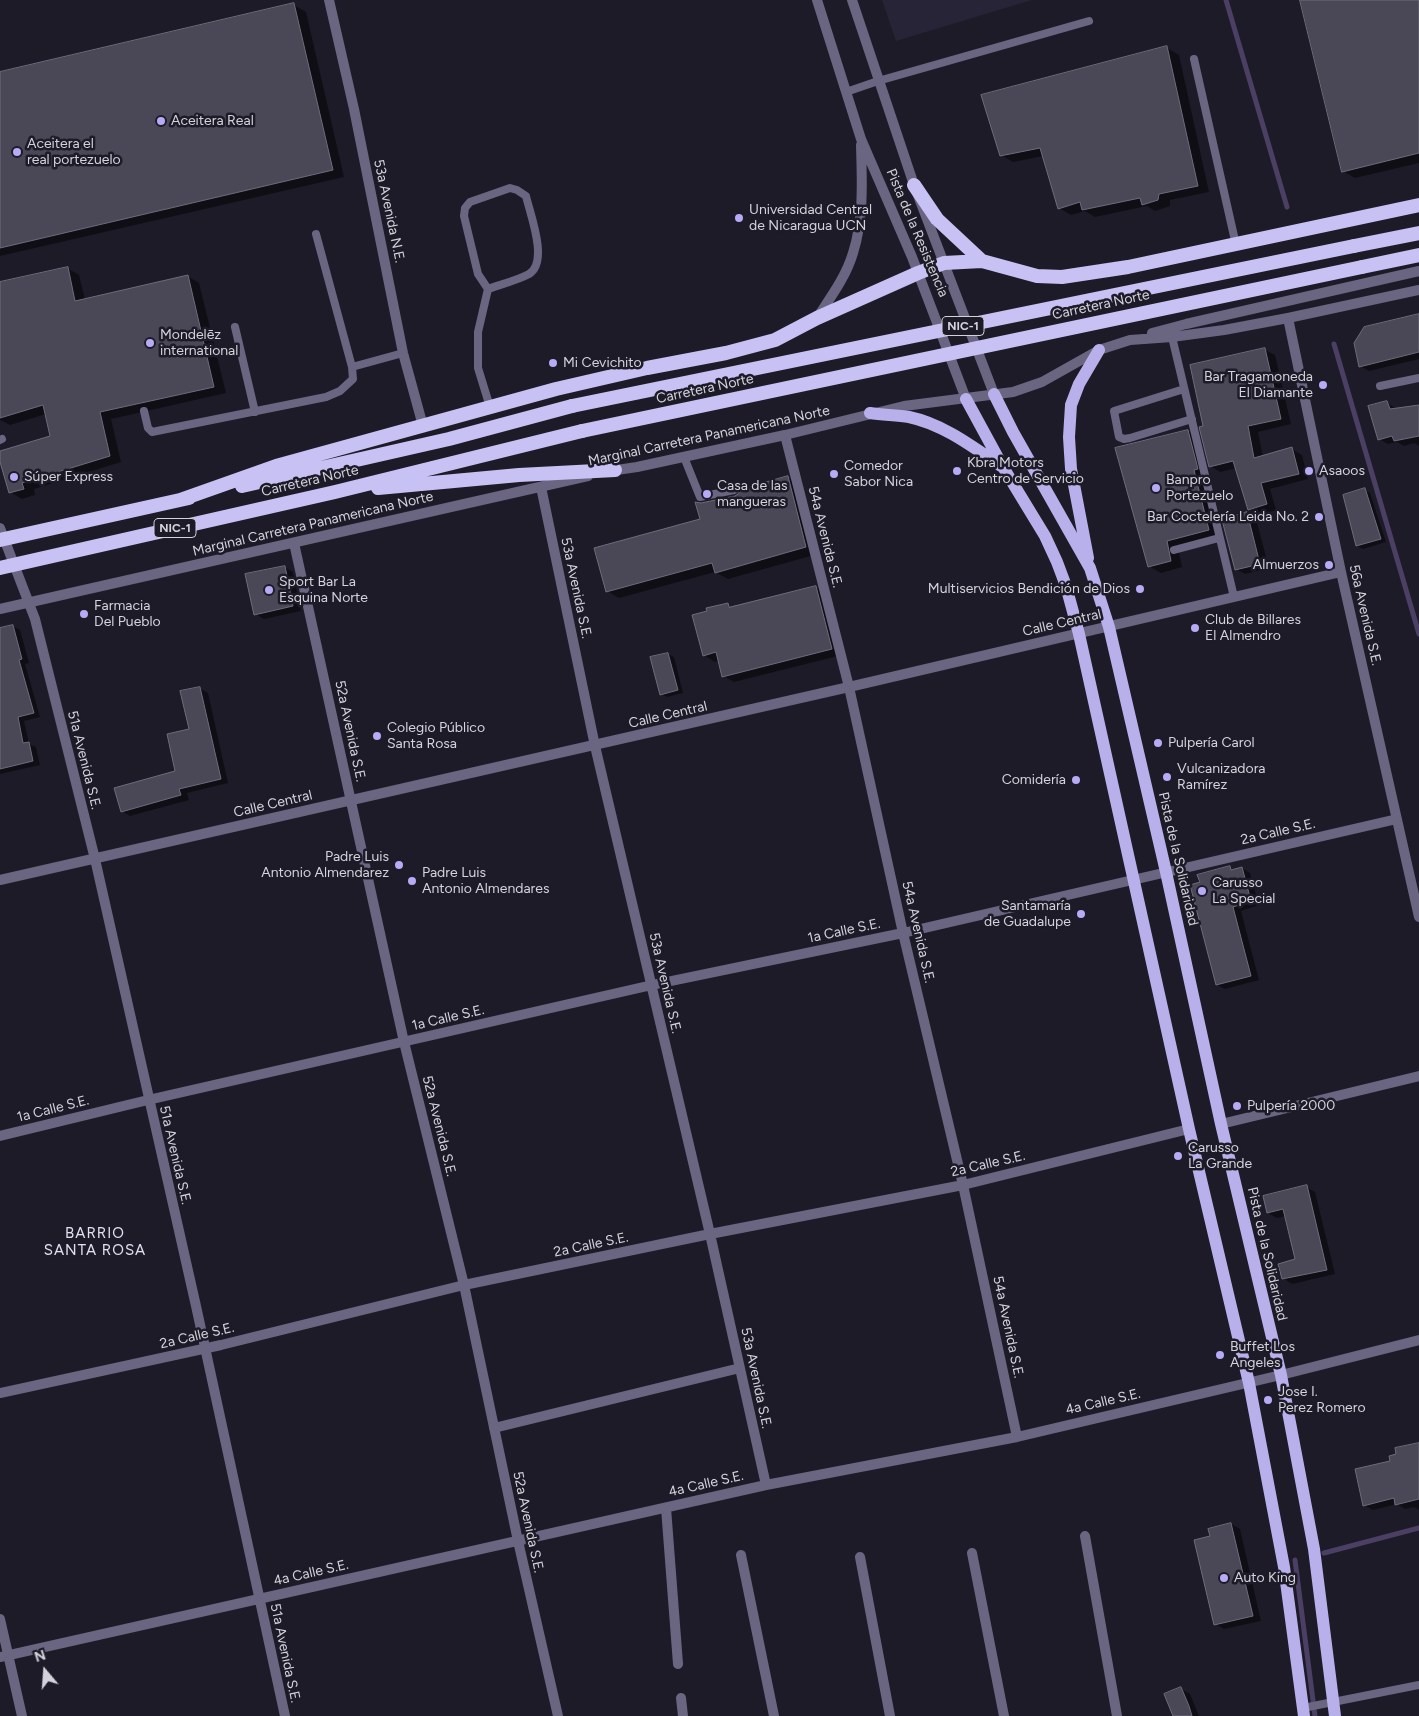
<!DOCTYPE html>
<meta charset="utf-8">
<style>
body{margin:0}
#map{position:relative;width:1419px;height:1716px;overflow:hidden;background:#1d1b28;font-family:Figtree,sans-serif}
canvas{display:block}
.north{position:absolute;left:20px;top:1646px;width:50px;height:50px;-webkit-text-stroke:4px #1d1b28;paint-order:stroke;rotate:342deg;font-size:14px;font-weight:700;line-height:20px;text-align:center;color:#d4d3dc}
.north::after{content:'';display:block;margin:auto;width:18px;height:22px;background:#d4d3dc;clip-path:polygon(50% 0,100% 100%,50% 72%,0 100%)}
</style>
<div id="map">
<canvas width="1419" height="1716"></canvas>
<div class="north">N</div>
</div>
<script>
const context = document.querySelector('canvas').getContext('2d');
context.lineJoin = 'round';
function fill(path, color) { context.fillStyle = color; context.fill(path, 'evenodd'); }
function strokePath(path, color, width, dash) { context.strokeStyle = color; context.lineWidth = width; context.lineCap = dash ? 'butt' : 'round'; context.setLineDash(dash || []); context.stroke(path); }
function write(font, color, halo, rows, align = 'center') {
  context.font = font + ' Figtree,sans-serif'; context.lineWidth = 5; context.setLineDash([]); context.textBaseline = 'middle'; context.strokeStyle = halo; context.fillStyle = color; for (const [text, x, y, turn = 0] of rows) {
    context.save(); context.translate(x, y); context.rotate((+turn || 0) * Math.PI / 180); context.textAlign = isNaN(turn) ? turn : align; if (halo) context.strokeText(text, 0, 0); context.fillText(text, 0, 0); context.restore();
  }
}
fill(new Path2D(`
 M882,0H1032L896,41Z`), '#272437');
fill(new Path2D(`
 M1301,0H1419V163L1355,178L1343,171Z
 M294,5L306,12L344,177L0,256V73Z
 M1167,48L1179,55L1209,192L1170,200V206L1155,211L1147,206L1095,217L1085,211L1071,215L1059,208L1043,156L1013,162L1001,155Z
 M67,268L79,275L85,300L187,276L199,283L226,393L111,419L121,462L34,489L35,495L22,499L10,492L0,452L52,437L46,414L10,425L0,420V284Z
 M1419,316V359L1369,371L1360,366Z
 M1265,350L1275,355L1291,424L1258,432L1263,457L1292,449L1302,455L1308,479L1270,489L1276,510L1260,515L1249,509L1237,468L1220,472L1210,466L1204,427Z
 M1387,403L1397,409L1419,406V446L1414,443L1404,446L1397,442L1388,444L1379,439Z
 M1188,431L1200,438L1209,476L1205,477L1221,536L1178,548L1182,567L1161,573L1149,566Z
 M787,477L800,484L818,554L728,579L715,572L619,598L607,591L701,520V504L736,497Z
 M1365,490L1370,493L1386,542L1363,549L1357,546Z
 M1247,513L1256,519L1269,568L1245,574L1236,569Z
 M284,567L293,572L301,611L264,619L255,614Z
 M816,587L827,594L842,655L734,682L723,676L720,660L715,662L704,655L728,605L733,608Z
 M13,626L20,630L29,663L25,664L40,717L24,721L29,744L36,747L40,765L0,774V630Z
 M668,654L674,657L683,693L667,697L661,694Z
 M199,688L208,693L228,783L187,793L189,800L130,816L122,811L176,772L190,730Z
 M1230,868L1234,870L1242,868L1250,873L1259,905L1241,911L1259,980L1225,989L1217,985L1201,883Z
 M1306,1187L1315,1192L1335,1274L1292,1284L1283,1278L1297,1260L1286,1216L1277,1218L1268,1213L1264,1197Z
 M1419,1444V1510L1414,1507L1405,1509L1397,1504L1373,1510L1364,1505L1391,1462Z
 M1231,1524L1240,1529L1261,1621L1224,1629L1215,1624L1211,1537Z
 M1181,1689L1190,1694L1199,1716H1174Z`), '#0007');
strokePath(new Path2D(`
 M1226,0L1287,207
 M1334,344L1419,634
 M1324,1553L1419,1528
 M1295,1560L1315,1716`), '#4b3f64', 5);
const building = new Path2D(`
 M1300,0H1419V153L1342,172Z
 M294,3L333,170L0,248V72Z
 M1167,46L1198,186L1159,194L1158,200L1142,205L1140,198L1082,210L1080,202L1058,209L1040,148L1000,156L981,95Z
 M68,267L75,301L188,275L214,387L100,412L110,456L22,483L24,489L9,493L0,462V451L50,436L43,405L0,418V282Z
 M1419,314V352L1359,367L1354,343L1364,327Z
 M1265,348L1281,419L1248,426L1254,458L1292,447L1299,474L1261,483L1267,504L1248,510L1233,461L1209,467L1199,427L1203,426L1190,365Z
 M1387,401L1390,409L1419,405V436L1394,441L1392,436L1378,440L1368,406Z
 M1188,430L1198,469L1194,470L1209,530L1167,541L1171,561L1148,567L1115,448Z
 M788,476L806,547L715,573L712,563L606,592L594,548L700,519L695,502L701,503L735,496L738,494L740,490Z
 M1365,488L1381,539L1356,546L1343,495Z
 M1247,512L1260,564L1235,570L1222,520Z
 M285,566L293,606L254,615L245,574Z
 M816,586L832,649L722,677L716,652L703,656L692,615L707,611L706,608L728,603L729,607Z
 M13,625L22,659L19,660L34,713L18,717L23,743L29,742L33,761L0,769V628Z
 M668,653L678,690L660,695L650,657Z
 M200,687L221,779L179,789L181,795L121,812L114,788L175,771L167,734L189,729L180,691Z
 M1230,866L1231,870L1242,867L1251,901L1233,907L1251,976L1216,985L1190,885L1200,882L1197,875Z
 M1307,1185L1327,1270L1282,1279L1278,1264L1295,1259L1283,1209L1267,1213L1263,1196Z
 M1419,1443V1499L1395,1505L1394,1498L1363,1506L1355,1469L1390,1461L1389,1456L1396,1454L1395,1448Z
 M1231,1523L1253,1616L1214,1625L1194,1540L1210,1536L1208,1529Z
 M1181,1687L1189,1706L1192,1716H1173L1164,1694Z`);
fill(building, '#4a4857');
strokePath(building, '#6e6c7c', 1);
strokePath(new Path2D(`
 M1194,59L1236,245
 M846,92L878,81L1089,21
 M488,289C501,284 516,281 529,274C549,262 530,214 526,196L517,190L510,188L470,202L465,208L464,216L478,274L488,289L478,332V368L490,407
 M235,327L255,412
 M1172,337L1234,597
 M352,367L403,353
 M1380,386L1419,378
 M1184,389L1114,411L1119,437L1124,439L1130,438L1192,419
 M144,411L148,428L152,432L326,397L340,391L353,379L352,367L316,234
 M0,440L2,439
 M684,457L700,497L734,490
 M1174,550L1219,538
 M1303,1708L1419,1685`), '#6a6682', 8);
strokePath(new Path2D(`
 M329,0L354,109L403,353L423,426
 M1288,318L1341,572L1419,917
 M785,435L849,687L903,933L963,1185L1017,1437
 M541,487L595,746L710,1234L766,1485
 M0,528L35,619L95,859L196,1306L285,1716
 M294,543L404,1042L464,1285L518,1541L558,1716
 M0,880L849,687L1341,572
 M1221,1124L1419,1076
 M0,1136L148,1100L652,985L903,933L1397,819
 M0,1393L221,1345L464,1285L710,1234L963,1185L1189,1129
 M494,1428L740,1368
 M666,1508L678,1664
 M1085,1536L1117,1716
 M972,1553L1004,1716
 M741,1555L774,1716
 M860,1557L890,1716
 M0,1619L22,1716
 M0,1657L766,1485L1017,1437L1281,1375L1419,1340
 M681,1698L683,1716`), '#6a6682', 10);
strokePath(new Path2D(`
 M817,0L861,139L912,257L966,399
 M852,0L914,185L994,394
 M817,318C830,298 846,277 853,253C864,218 862,181 861,145
 M1152,333L1186,324L1419,271
 M610,471L637,467L785,435L904,406L1013,392L1042,382L1099,350L1130,340L1172,337L1224,330L1288,318L1419,290
 M0,609L588,476`), '#6a6682', 10);
strokePath(new Path2D(`
 M994,394L1013,432L1090,568L1109,627L1166,872L1221,1124L1281,1375L1314,1549L1335,1716
 M966,399L1003,467L1045,536L1057,562L1066,586L1079,634L1189,1129L1249,1383L1284,1567L1304,1716
 M870,413C882,415 896,415 909,417C943,424 973,447 1001,466
 M1088,558L1071,469L1069,437L1071,405L1079,384L1099,350`), '#b8b0ea', 12);
strokePath(new Path2D(`
 M914,185L937,219L982,261
 M1354,246L1419,233
 M1362,267L1419,255
 M242,486L449,439L572,406
 M378,488L519,475L615,470
 M180,500L276,466L556,389L647,368L726,353L775,340L817,318L918,273L944,263L982,261L1037,276L1062,277L1128,267L1419,205
 M0,540L189,498
 M0,568L335,492L582,431`), '#c8c1f3', 14);
strokePath(new Path2D(`
 M572,406L1354,246
 M582,431L1362,267`), '#c8c1f3', 14);
for (const [x, y, r, color] of [
 [161,121,5,"#b7abf7"],
 [17,152,5,"#b7abf7"],
 [739,218,5,"#b7abf7"],
 [150,343,5,"#b7abf7"],
 [553,363,5,"#b7abf7"],
 [1323,385,5,"#b7abf7"],
 [957,471,5,"#b7abf7"],
 [1309,471,5,"#b7abf7"],
 [834,474,5,"#b7abf7"],
 [14,477,5,"#b7abf7"],
 [1156,488,5,"#b7abf7"],
 [707,494,5,"#b7abf7"],
 [1319,517,5,"#b7abf7"],
 [1329,565,5,"#b7abf7"],
 [1140,589,5,"#b7abf7"],
 [269,590,5,"#b7abf7"],
 [84,614,5,"#b7abf7"],
 [1195,628,5,"#b7abf7"],
 [377,736,5,"#b7abf7"],
 [1158,743,5,"#b7abf7"],
 [1167,777,5,"#b7abf7"],
 [1076,780,5,"#b7abf7"],
 [399,865,5,"#b7abf7"],
 [412,881,5,"#b7abf7"],
 [1202,891,5,"#b7abf7"],
 [1081,914,5,"#b7abf7"],
 [1237,1106,5,"#b7abf7"],
 [1178,1156,5,"#b7abf7"],
 [1220,1355,5,"#b7abf7"],
 [1268,1400,5,"#b7abf7"],
 [1224,1578,5,"#b7abf7"]
]) { const dot = new Path2D(); dot.arc(x, y, r, 0, 2 * Math.PI); context.fillStyle = color; context.fill(dot); strokePath(dot, '#1d1b28', 2); }
for (const [x, y, w] of [
 [963,326,42],
 [175,528,42]
]) { const box = new Path2D(); box.roundRect(x - w / 2, y - 9.5, w, 19, 4); context.fillStyle = '#1d1b28'; context.fill(box); strokePath(box, '#d4d3dc', 1); }
write('bold 12px', '#d4d3dc', null, [
 ["NIC-1",963,326],
 ["NIC-1",175,528]
]);
write('14px', '#d4d3dc', '#1d1b28', [
 ["Aceitera Real",171,121],
 ["Aceitera el",27,144],
 ["real portezuelo",27,160],
 ["Universidad Central",749,210],
 ["de Nicaragua UCN",749,226],
 ["Mondelēz",160,335],
 ["international",160,351],
 ["Mi Cevichito",563,363],
 ["Bar Tragamoneda",1313,377,"right"],
 ["El Diamante",1313,393,"right"],
 ["Kbra Motors",967,463],
 ["Centro de Servicio",967,479],
 ["Comedor",844,466],
 ["Sabor Nica",844,482],
 ["Asaoos",1319,471],
 ["Súper Express",24,477],
 ["Banpro",1166,480],
 ["Portezuelo",1166,496],
 ["Casa de las",717,486],
 ["mangueras",717,502],
 ["Bar Coctelería Leida No. 2",1309,517,"right"],
 ["Almuerzos",1319,565,"right"],
 ["Sport Bar La",279,582],
 ["Esquina Norte",279,598],
 ["Multiservicios Bendición de Dios",1130,589,"right"],
 ["Farmacia",94,606],
 ["Del Pueblo",94,622],
 ["Club de Billares",1205,620],
 ["El Almendro",1205,636],
 ["Colegio Público",387,728],
 ["Santa Rosa",387,744],
 ["Pulpería Carol",1168,743],
 ["Vulcanizadora",1177,769],
 ["Ramírez",1177,785],
 ["Comidería",1066,780,"right"],
 ["Padre Luis",389,857,"right"],
 ["Antonio Almendarez",389,873,"right"],
 ["Padre Luis",422,873],
 ["Antonio Almendares",422,889],
 ["Carusso",1212,883],
 ["La Special",1212,899],
 ["Santamaría",1071,906,"right"],
 ["de Guadalupe",1071,922,"right"],
 ["Pulpería 2000",1247,1106],
 ["Carusso",1188,1148],
 ["La Grande",1188,1164],
 ["Buffet Los",1230,1347],
 ["Angeles",1230,1363],
 ["Jose I.",1278,1392],
 ["Perez Romero",1278,1408],
 ["Auto King",1234,1578]
], 'left');
write('14px', '#d4d3dc', '#1d1b28', [
 ["53a Avenida N.E.",389,211,78],
 ["Pista de la Resistencia",917,233,67],
 ["Carretera Norte",1101,305,-12],
 ["Carretera Norte",705,389,-12],
 ["Marginal Carretera Panamericana Norte",709,436,-12],
 ["Carretera Norte",310,481,-13],
 ["Marginal Carretera Panamericana Norte",313,524,-13],
 ["54a Avenida S.E.",825,537,76],
 ["53a Avenida S.E.",576,588,78],
 ["56a Avenida S.E.",1365,615,77],
 ["Calle Central",1062,623,-13],
 ["Calle Central",668,715,-13],
 ["52a Avenida S.E.",350,731,78],
 ["51a Avenida S.E.",84,760,76],
 ["Calle Central",273,804,-13],
 ["2a Calle S.E.",1278,832,-13],
 ["Pista de la Solidaridad",1178,859,77],
 ["1a Calle S.E.",844,931,-12],
 ["54a Avenida S.E.",918,932,77],
 ["53a Avenida S.E.",665,983,77],
 ["1a Calle S.E.",448,1018,-13],
 ["1a Calle S.E.",53,1109,-14],
 ["52a Avenida S.E.",439,1126,76],
 ["51a Avenida S.E.",175,1155,77],
 ["2a Calle S.E.",988,1164,-13],
 ["2a Calle S.E.",591,1245,-12],
 ["Pista de la Solidaridad",1267,1254,77],
 ["54a Avenida S.E.",1008,1327,78],
 ["2a Calle S.E.",197,1336,-13],
 ["53a Avenida S.E.",756,1378,78],
 ["4a Calle S.E.",1103,1402,-13],
 ["4a Calle S.E.",706,1484,-13],
 ["52a Avenida S.E.",528,1522,78],
 ["4a Calle S.E.",311,1573,-13],
 ["51a Avenida S.E.",285,1653,78]
]);
context.letterSpacing = '1px';
write('15px', '#e1dff1', '#1d1b28', [
 ["BARRIO",95,1234],
 ["SANTA ROSA",95,1251]
]);
context.letterSpacing = '0px';
</script>
